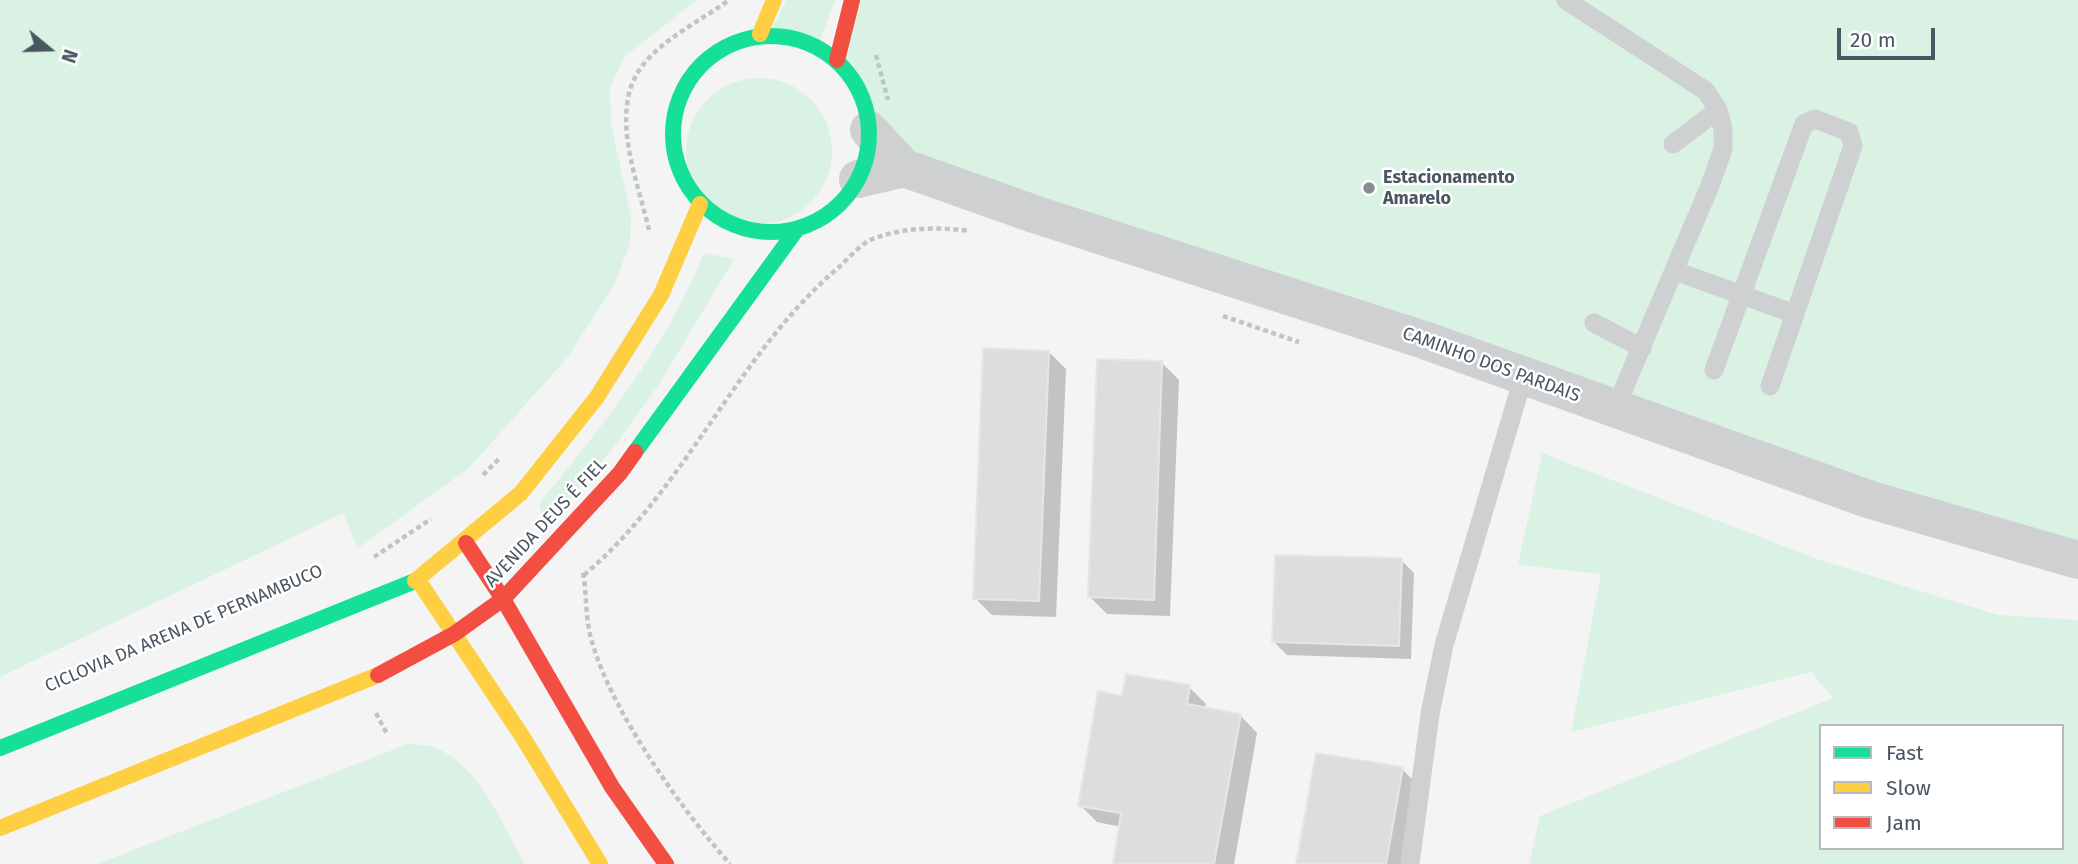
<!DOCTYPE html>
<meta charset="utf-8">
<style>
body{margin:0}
#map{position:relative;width:2078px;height:864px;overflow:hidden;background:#f4f4f4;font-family:"Fira Sans",sans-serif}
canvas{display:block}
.legend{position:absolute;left:1819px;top:724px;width:245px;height:126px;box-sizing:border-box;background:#fff;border:2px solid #b7bbc0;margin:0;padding:9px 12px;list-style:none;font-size:21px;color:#4a5661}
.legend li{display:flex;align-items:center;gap:14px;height:35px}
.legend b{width:35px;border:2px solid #b7bbc0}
.north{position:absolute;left:14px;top:14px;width:70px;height:70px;-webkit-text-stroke:5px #fff;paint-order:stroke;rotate:109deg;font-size:19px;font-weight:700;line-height:28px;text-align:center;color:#4a5661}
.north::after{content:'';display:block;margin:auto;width:24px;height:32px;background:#4a5661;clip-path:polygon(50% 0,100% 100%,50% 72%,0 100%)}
.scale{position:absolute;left:1837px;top:28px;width:98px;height:32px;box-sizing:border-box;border:4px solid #4a5661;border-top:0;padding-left:9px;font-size:21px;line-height:24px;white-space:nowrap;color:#4a5661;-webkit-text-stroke:5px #fff;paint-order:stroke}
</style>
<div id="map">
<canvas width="2078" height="864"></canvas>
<ul class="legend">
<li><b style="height:9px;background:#16e098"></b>Fast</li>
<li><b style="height:9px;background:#ffcf43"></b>Slow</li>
<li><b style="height:9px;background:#f24e42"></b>Jam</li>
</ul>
<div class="north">N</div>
<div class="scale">20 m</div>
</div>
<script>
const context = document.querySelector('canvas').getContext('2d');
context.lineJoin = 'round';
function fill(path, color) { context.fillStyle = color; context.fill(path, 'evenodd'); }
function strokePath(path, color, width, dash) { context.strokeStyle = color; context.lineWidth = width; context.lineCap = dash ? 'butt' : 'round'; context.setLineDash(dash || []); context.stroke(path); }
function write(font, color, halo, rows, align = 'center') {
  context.font = font + ' "Fira Sans",sans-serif'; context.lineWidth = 5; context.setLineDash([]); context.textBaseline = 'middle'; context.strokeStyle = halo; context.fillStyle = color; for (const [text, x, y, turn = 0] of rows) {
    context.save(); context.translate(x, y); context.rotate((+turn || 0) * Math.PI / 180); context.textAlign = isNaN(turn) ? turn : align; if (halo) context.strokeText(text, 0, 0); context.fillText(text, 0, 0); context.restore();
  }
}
fill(new Path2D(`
 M0,0H697L624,57L610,87L611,124L631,216L630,244L614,285L567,358L469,468L358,548L343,513L0,677Z
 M786,0H835L818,46L772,29Z
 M852,0H2078V560L904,168L868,116L839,45Z
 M686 151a73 73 0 1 1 146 0a73 73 0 1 1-146 0Z
 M704,253L734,259L660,383L614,447L546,527L539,504C603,425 666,348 704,253Z
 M1542,453L1820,560L1998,615L2078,620V864H1529L1540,816L1833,698L1811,672L1571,732L1601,574L1518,565ZM1821,726H2062V848H1821Z
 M408,744C415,745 423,744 430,746C478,760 502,825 525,864H97Z`), '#d9f2e3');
fill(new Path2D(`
 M1049,352L1066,369L1056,617L992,615L975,598Z
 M1162,363L1179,380L1170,616L1107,614L1090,597Z
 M1401,560L1414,573L1411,659L1287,655L1274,642Z
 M1189,687L1206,704L1205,709L1240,715L1257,733L1234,864H1114L1121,827L1097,822L1080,805L1123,698Z
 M1402,769L1419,786L1406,864H1298Z`), '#0003');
const building = new Path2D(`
 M983,348L1049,351L1039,601L973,599Z
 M1097,359L1162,361L1154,600L1088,597Z
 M1275,555L1402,558L1399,646L1272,642Z
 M1126,674L1190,685L1187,704L1241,714L1214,864H1113L1121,813L1078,806L1098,691L1122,696Z
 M1316,753L1403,767L1386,864H1296Z`);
fill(building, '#ddddde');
strokePath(building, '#e5e6e7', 2);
strokePath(new Path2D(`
 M876,55L888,100
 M649,230C638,181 607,110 643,65C664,38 702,20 729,0
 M1223,316L1299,342
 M483,475L499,459
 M374,557L431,519
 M583,573C587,595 585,619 592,642C612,712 681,809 730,864
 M584,575C687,488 736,355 838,268C848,259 862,242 875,238C906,227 938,227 970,231
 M376,713L387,734`), '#bcc7c4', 4.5, [5, 3.5]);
strokePath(new Path2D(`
 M1566,0L1706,91L1718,110L1723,129V149L1709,188L1615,409
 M1673,144L1718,110
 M1675,271L1795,314
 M1594,323L1642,348
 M1714,370L1804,124L1815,119L1849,132L1853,146L1770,386
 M1410,864L1430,714L1444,645L1523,378`), '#ced0d2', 19);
strokePath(new Path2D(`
 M869,130L904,168L1037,215L1424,340L1871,500L2078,560
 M858,179L904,168`), '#ced0d2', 38);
strokePath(new Path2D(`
 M673 134a98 98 0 1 1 196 0a98 98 0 1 1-196 0Z
 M635,452L797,229
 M0,748L415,581`), '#16e098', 16);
strokePath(new Path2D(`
 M760,34L774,0
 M418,580L522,736L600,864
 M415,581L521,493L597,397L661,295L700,204
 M0,828L378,675`), '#ffcf43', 16);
strokePath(new Path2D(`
 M837,60L852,0
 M466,543L503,599L612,787L666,864
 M378,675L454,634L503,599L620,473L635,452`), '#f24e42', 16);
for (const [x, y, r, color] of [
 [1369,188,7,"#868d94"]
]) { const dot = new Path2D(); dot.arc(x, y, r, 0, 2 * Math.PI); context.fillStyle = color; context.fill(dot); strokePath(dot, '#fff', 2.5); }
write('bold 18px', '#4a5661', '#fff', [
 ["Estacionamento",1383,178],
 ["Amarelo",1383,199]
], 'left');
write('18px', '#4a5661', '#fff', [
 ["CAMINHO DOS PARDAIS",1491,365,20],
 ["AVENIDA DEUS É FIEL",546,523,-47],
 ["CICLOVIA DA ARENA DE PERNAMBUCO",184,629,-23]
]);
</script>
